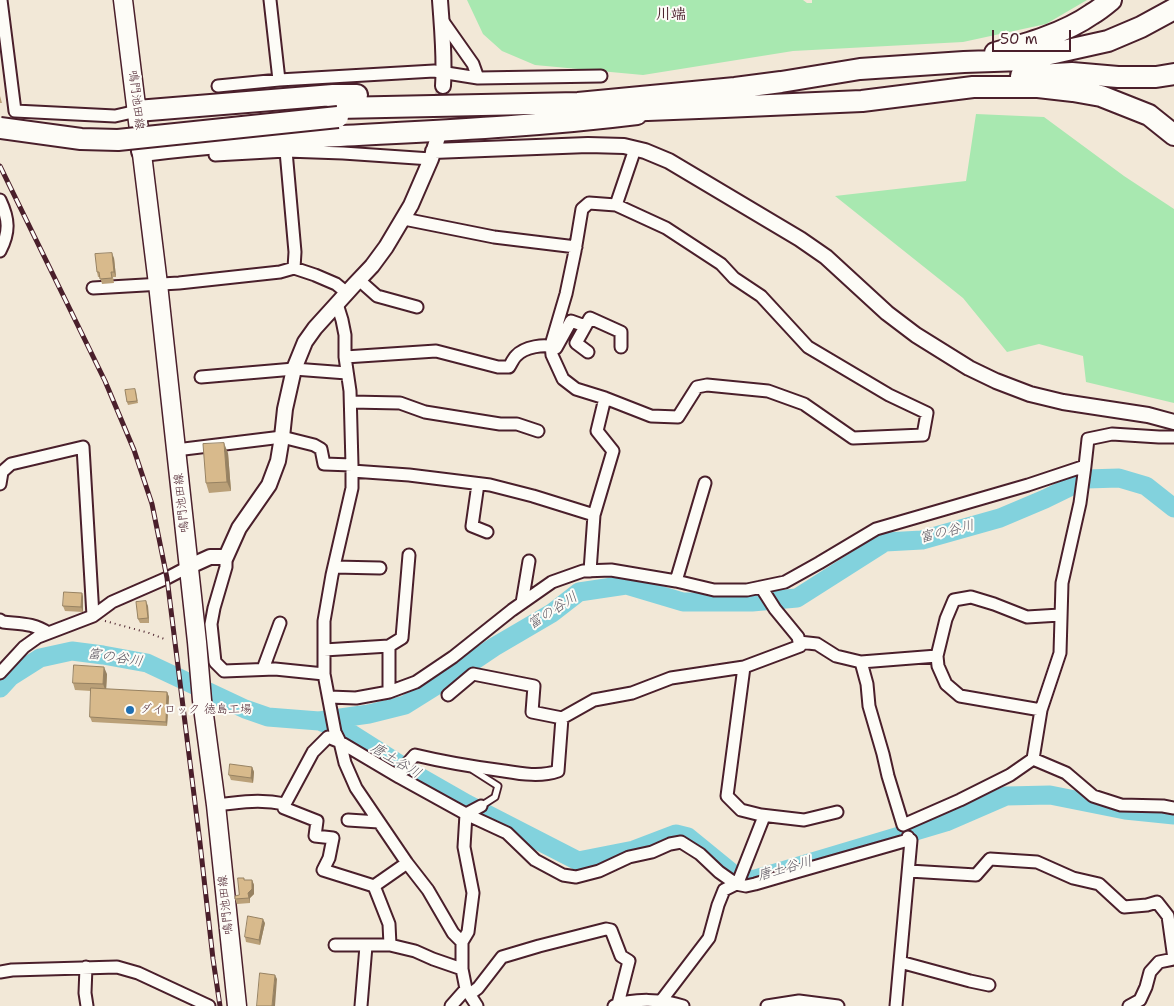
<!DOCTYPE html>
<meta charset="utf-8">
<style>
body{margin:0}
#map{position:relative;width:1174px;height:1006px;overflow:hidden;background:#f2e8d7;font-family:"Shantell Sans",sans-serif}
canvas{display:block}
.scale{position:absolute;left:992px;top:30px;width:79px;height:22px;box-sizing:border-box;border:2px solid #4a1f2b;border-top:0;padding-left:6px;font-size:15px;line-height:18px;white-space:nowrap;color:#4a1f2b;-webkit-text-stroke:4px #fdfcf7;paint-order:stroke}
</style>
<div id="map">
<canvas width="1174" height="1006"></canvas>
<div class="scale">50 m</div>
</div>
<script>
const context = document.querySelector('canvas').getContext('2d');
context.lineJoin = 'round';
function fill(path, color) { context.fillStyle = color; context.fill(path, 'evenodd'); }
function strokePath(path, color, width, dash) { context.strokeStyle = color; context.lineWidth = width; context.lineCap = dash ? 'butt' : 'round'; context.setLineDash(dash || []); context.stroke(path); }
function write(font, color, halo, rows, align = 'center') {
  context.font = font + ' "Shantell Sans","Klee One",sans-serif'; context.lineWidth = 4; context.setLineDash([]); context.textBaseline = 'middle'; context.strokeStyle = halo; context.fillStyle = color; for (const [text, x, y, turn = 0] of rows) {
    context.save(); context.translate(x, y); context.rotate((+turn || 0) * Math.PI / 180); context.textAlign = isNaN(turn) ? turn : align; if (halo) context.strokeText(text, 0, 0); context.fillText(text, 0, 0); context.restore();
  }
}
fill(new Path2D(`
 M467,0H803L807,3H812V0H1087L1046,24L963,42L793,51L643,75L535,65L502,51L483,34Z
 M976,114L1044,117L1124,176L1174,209V403L1086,382L1083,356L1039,344L1007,352L963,298L835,196L966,181Z`), '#a8e8b0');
strokePath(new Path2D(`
 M0,688L10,677L40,658L72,651L103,655L147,663L245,709L268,717L319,721L369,714L405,705L445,680L494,647L552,613L579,592L626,585L683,602H752L797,598L885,542L922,540L1000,518L1045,499L1086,479L1119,478L1146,486L1174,508
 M322,722L347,731L418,776L467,804L578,861L634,850L676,834L688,837L737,877L744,880L755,879L946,822L1006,796L1050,795L1125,810L1174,815`), '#82d2dd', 19);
strokePath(new Path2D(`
 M438,137L443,86`), '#d0c0b5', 14, [14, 7]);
const service = new Path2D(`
 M473,770L498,786L495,797L481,806`);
const minor = new Path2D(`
 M1,0L15,111L115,116L137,111
 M270,0L279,80
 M442,20L473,64L478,78L601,76
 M218,86L279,80L434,71L478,78
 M286,151L295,252L294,268
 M215,155L286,151L343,153L431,159
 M0,200C9,219 10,232 0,251
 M589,203L616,205L666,228L721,264L734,278L761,296L808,347L889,395L927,413L923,435L853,438L804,404L768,391L707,385L697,387L678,417L651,416L605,398L576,389L563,379L552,355L551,345L566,294L575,251L582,209Z
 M616,205L635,149
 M404,219L494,237L576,247
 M359,280L377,296L417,307
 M93,288L179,283L280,272L294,268L315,275L336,284L347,293
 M337,304L342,320L345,335V357L350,391L352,465V488L332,575L324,621V674L335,732L340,742L345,763L356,788L407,863L428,890L453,933L462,942V969L466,989L477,1006
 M588,352L576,343L590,318L621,332V347
 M345,357L436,351L498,367H509C511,364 513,359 516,356C524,347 545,343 556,348L571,321L585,326
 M201,377L294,369L347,373
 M351,402L400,403L425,412L500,424H517L538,431
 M176,450L282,437L314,445L321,449L324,464L352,465
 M352,471L409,475L490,485L533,496L594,515
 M0,484L2,472L11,464L83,447L93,616
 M478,484L472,526L487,532
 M226,557V567L214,608L211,624L215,662L224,671L275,669L324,674
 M334,567L380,568
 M590,571L594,515L613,451L597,431L605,398
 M676,581L705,483
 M522,603L529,561
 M0,620L3,622C20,624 34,623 48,633
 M799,642L817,644L836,656L861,662L867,684L869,706L883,754L888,776L903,825L960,800L1010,775L1033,759L1066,773L1093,796L1121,805L1163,806L1174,808
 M389,646V692
 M324,650L389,646L402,638L409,555
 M937,656L946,619L954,600L971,597L994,604L1027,617L1060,615
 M861,662L937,656L938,666L946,684L960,696L1041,710
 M263,669L280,623
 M0,673L24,647L38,637L93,616L112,602L167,578L188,567
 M448,695L473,674L534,686L532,712L562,718
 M329,697L356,698L389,692L416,682L453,657L512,610L552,582L583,571L611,570L676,581L714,590H747L785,582L819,563L876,529L1028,485L1085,466L1088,439L1112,434L1159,437H1174
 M1033,759L1041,710L1060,653L1062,583L1080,503L1085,466
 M399,777L407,764L415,755C444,762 474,767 504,771C522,774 541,777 558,771L562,718L594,700L632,693L671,678L744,667L800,646L798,637L775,609L761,587
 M285,804L284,808L317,821L315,836L333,838L329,858L323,870L374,886
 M216,805C240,802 261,799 285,804L313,752L328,737L340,742L399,777L466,814L507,833L535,860L563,875L576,877L599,871L629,857L652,852L670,844L681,842L700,854L719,872L736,884L746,886L755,884L796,872L908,840
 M466,814L481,806
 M761,815L804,820L837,812
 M348,820L379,822
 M909,871L976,875L990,859L1037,862L1073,878L1099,884L1124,907L1147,905L1157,902L1168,916L1174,959
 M462,942L468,932L473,893L464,847L466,814
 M335,945H390L415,951L433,959L462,969
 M390,945L389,924L374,886L407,863
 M900,962L970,981L989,985
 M86,967L85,993L87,1006
 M0,972L12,970L117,967L138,973L209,1006
 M470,994L478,988L502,957L539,946L606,929L611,930L621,956L629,961L618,1004
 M661,1001L709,938L718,905L724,890L736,884L739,880L763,819L761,815L741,810L727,796L744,667
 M361,1006L366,946
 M451,1006L466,989
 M614,1006C633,998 663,999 683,1006
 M767,1006L799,1001L838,1006
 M896,1006L911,840H908V837
 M1129,1006L1140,1000L1146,987L1150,972L1159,962L1174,959`);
const tertiary = new Path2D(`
 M440,0C442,29 445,57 443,86
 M433,151L588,145L624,146L645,151L669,161L800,239L826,257L887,313L916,335L969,368L996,381L1030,394L1063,402L1148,415L1174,422
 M188,567L210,557H226L239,528L269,485L278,461L282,437L285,409L294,369L305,342L315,328L354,285L372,266L386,247L411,205L431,159L438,137`);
const primary = new Path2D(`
 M123,0L158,284L197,642L202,700L216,805L237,1006`);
const motorway = new Path2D(`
 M995,53C1027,44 1065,33 1092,14C1099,10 1105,5 1111,0
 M1021,76L1072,73L1118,77H1156L1174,74
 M337,108L578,103L735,88L781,82L860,69L964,62L1023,60L1108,41L1141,27L1174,9
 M137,111L333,95H357
 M622,111L724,107L862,101L973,87H1038L1073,91L1101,96L1149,115L1174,135
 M142,151C202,143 263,140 323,137C428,131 533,127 637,114`);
strokePath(service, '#4a1f2b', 9);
strokePath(minor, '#4a1f2b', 15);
strokePath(tertiary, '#4a1f2b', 18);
strokePath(primary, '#4a1f2b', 21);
strokePath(motorway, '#4a1f2b', 24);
strokePath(new Path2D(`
 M105,621L149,633L167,640`), '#4a1f2b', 2, [1, 4]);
strokePath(service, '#fdfcf7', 5.5);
strokePath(minor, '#fdfcf7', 11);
strokePath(tertiary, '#fdfcf7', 14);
strokePath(primary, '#fdfcf7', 18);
strokePath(motorway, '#fdfcf7', 20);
const rail = new Path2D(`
 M0,166L105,381L134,450L152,504L167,578L200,843L213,959L220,1006`);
strokePath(rail, '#4a1f2b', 5);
strokePath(rail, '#fdfcf7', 3, [9]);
const motorwayBridge = new Path2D(`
 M0,128L81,139L118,140L338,117`);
strokePath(motorwayBridge, '#4a1f2b', 24, []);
strokePath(motorwayBridge, '#fdfcf7', 20);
fill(new Path2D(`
 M0,96L2,103H0Z
 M114,258L116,277H113L114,283L102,284L100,277H98L97,272Z
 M136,391L138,403L128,405L127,402Z
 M228,453L231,491L209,493L206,483Z
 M82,593L83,597V612L65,611L63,606Z
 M148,606L149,623H140L138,619Z
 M107,674L106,689L167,692L169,697L167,726L92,722L90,717L91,691L75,690L73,683Z
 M252,767L254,772L253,783L231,780L229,775Z
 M245,880H252L254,885V894L250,898V903L237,904L235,899L239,895Z
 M265,923L260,945L246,942L245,937Z`), '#baa078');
fill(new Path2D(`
 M112,253L114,258L116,277L114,272Z
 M224,443L228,453L231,491L227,482Z
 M82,593L83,597V612L81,607Z
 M146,601L148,606L149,623L148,618Z
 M104,667L107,674L106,692L103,684Z
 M167,692L169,697L167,726L166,722Z
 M252,767L254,772L253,783L251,778Z
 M252,880L254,885V894L250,898V903L248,893Z
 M263,919L265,923L260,945L259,940Z
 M275,975L277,979L275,1006H272Z`), '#978262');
const building = new Path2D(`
 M112,253L114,272H111L112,278L100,279L99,272H97L95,254Z
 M135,389L137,401L127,402L125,390Z
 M224,443L227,482L206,483L203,444Z
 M64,592L82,593L81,607L63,606Z
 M146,601L148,618L138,619L136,602Z
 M74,665L104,667L103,684L73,683Z
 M91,688L167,692L166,722L90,717Z
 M230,764L252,767L251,778L229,775Z
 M238,878H244V880H252V889L248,893L249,898L235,899V896L239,895Z
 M248,916L263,919L259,940L245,937Z
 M260,973L275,975L272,1006H257Z`);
fill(building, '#d8ba8c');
strokePath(building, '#978262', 1);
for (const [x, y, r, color] of [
 [130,710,5,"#1f6fb2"]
]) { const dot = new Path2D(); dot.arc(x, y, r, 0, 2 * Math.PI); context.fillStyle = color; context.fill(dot); strokePath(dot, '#fdfcf7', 2); }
write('12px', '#4a1f2b', '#fdfcf7', [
 ["鳴門池田線",136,100,83],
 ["鳴門池田線",182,503,-96],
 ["鳴門池田線",226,905,-96]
]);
write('12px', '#4a1f2b', '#fdfcf7', [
 ["ダイロック 徳島工場",140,710]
], 'left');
write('italic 14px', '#5b5560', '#fdfcf7', [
 ["富の谷川",947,532,-14],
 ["富の谷川",553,611,-33],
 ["富の谷川",115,658,9],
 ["唐土谷川",396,761,31],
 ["唐土谷川",785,869,-16]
]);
write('bold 15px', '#4a1f2b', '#fdfcf7', [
 ["川端",671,15]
]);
</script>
